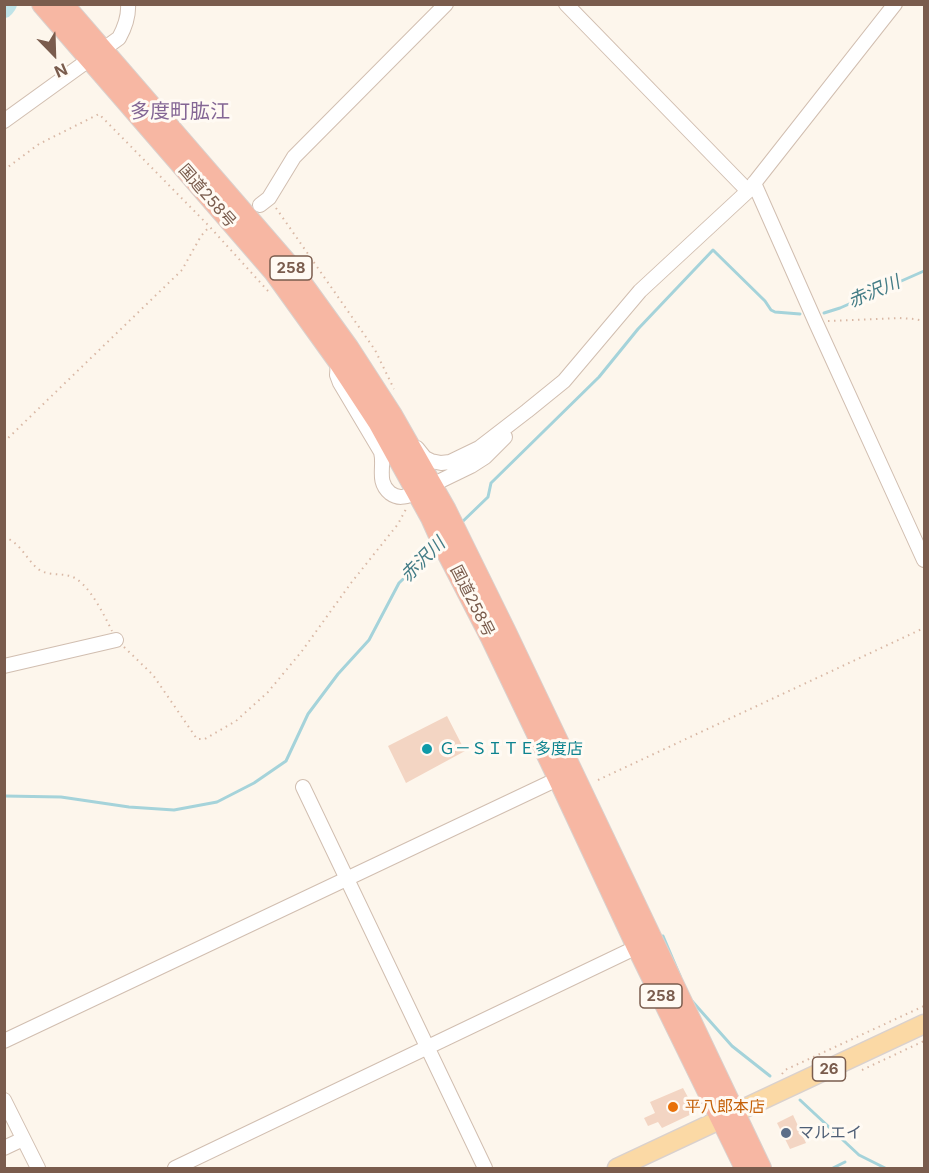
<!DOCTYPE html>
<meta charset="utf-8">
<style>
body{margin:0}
#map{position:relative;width:929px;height:1173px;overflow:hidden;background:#fdf6ec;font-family:Inter,sans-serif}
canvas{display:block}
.frame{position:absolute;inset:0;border:6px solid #7a5c4d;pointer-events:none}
.north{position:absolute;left:24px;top:24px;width:60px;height:60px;-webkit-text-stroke:4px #fffaf3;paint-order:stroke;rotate:157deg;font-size:16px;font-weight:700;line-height:24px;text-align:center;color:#7a5c4d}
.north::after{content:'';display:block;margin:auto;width:21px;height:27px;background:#7a5c4d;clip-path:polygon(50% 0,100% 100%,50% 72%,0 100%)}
</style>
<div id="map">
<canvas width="929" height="1173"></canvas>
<div class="frame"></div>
<div class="north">N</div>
</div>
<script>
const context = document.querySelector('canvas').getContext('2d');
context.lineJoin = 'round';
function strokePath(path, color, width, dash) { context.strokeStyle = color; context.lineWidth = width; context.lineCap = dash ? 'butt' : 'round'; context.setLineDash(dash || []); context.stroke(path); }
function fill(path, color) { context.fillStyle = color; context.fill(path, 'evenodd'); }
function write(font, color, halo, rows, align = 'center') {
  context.font = font + ' Inter,"Noto Sans JP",sans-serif'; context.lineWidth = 6; context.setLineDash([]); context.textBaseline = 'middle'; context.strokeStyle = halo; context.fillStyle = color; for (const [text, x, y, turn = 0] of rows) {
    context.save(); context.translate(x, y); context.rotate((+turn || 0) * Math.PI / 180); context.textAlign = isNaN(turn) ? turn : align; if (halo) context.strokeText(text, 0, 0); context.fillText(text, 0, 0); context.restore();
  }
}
strokePath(new Path2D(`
 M824,313L840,308L924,271
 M460,524L488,497L491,483L599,377L638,329L713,250L765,301L771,310L775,312L800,314
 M4,796L61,797L129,807L174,810L217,802L254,783L286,761L308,714L338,674L369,640L399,583L436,547
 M663,936L680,976
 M692,1001L732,1046L770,1076
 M800,1100L859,1155L885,1168
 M833,1168L845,1162`), '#a5d3da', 3);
strokePath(new Path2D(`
 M4,8L7,4`), '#bfe3e8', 20);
fill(new Path2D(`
 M447,716L465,751L406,783L388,746Z
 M683,1088L696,1112L662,1128L658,1122L648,1126L644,1118L655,1113L650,1102Z
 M793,1115L806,1143L790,1149L777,1123Z`), '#f3d5c3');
const minor = new Path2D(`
 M566,4L748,191
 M4,121L119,38C125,27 129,17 128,4
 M754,183L816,323L924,560
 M260,205L269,198L294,157L446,4
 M338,361L337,375L340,383L381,452C385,467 376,481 390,493C398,499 405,497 413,494
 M417,448L425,458L431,461L441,463L450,462L479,448L527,411L564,381L640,291L748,191L895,4
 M438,482L471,466L485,457L505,437
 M4,666L116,640
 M303,787L485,1168
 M4,1041L566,775
 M4,1100L38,1168
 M4,1148L23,1139
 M175,1168L637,947`);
const major = new Path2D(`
 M617,1168L924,1024`);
const highway = new Path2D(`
 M42,4L274,272L338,361L378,422L431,518L444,547L491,638L558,778L637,947L745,1168
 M63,4L288,264L348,347L392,415L446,510L506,632L761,1168`);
strokePath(minor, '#d1beb0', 16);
strokePath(major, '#dad1cd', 21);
strokePath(highway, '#dad1cd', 22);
strokePath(new Path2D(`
 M4,170L39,144L99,114L209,226L268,291
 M276,208L375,350L394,389
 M828,321L899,318L914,319L924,321
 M4,442L182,270L201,236L210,226
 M4,537C21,543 26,559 38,569C48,576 59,573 70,576C88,581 104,615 112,631
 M124,647L153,675L197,739H205L236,721L268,692L302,651L351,583L398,524L406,509
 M598,780L924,628
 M862,1070L924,1041
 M782,1074L785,1070L924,1006`), '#d9b8a5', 2, [1.5, 4.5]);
strokePath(minor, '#fff', 14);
strokePath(major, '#fbd9a5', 18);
strokePath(highway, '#f7b7a3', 20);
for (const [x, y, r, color] of [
 [427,749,6,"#0f9aa8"],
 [673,1107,6,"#e8710a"],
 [786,1133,6,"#5c6f8a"]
]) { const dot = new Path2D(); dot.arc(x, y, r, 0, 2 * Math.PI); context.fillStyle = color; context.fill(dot); strokePath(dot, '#fffaf3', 2); }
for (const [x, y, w] of [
 [291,268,42],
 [661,996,42],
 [829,1069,33]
]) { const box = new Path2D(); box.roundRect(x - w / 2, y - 12, w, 24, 4.5); context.fillStyle = '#fffaf3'; context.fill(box); strokePath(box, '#7a5c4d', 1.5); }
write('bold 15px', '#7a5c4d', null, [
 ["258",291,268],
 ["258",661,996],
 ["26",829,1069]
]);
write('16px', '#7a5c4d', '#fffaf3', [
 ["国道258号",207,196,49],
 ["国道258号",472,601,63]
]);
write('16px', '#0d838f', '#fffaf3', [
 ["Ｇ－ＳＩＴＥ多度店",439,749]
], 'left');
write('16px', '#c56008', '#fffaf3', [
 ["平八郎本店",685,1107]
], 'left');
write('16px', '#4e5e75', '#fffaf3', [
 ["マルエイ",798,1133]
], 'left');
write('italic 18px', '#437c86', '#fffaf3', [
 ["赤沢川",874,292,-23],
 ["赤沢川",423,560,-45]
]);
write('20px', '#846695', '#fffaf3', [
 ["多度町肱江",180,112]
]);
</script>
